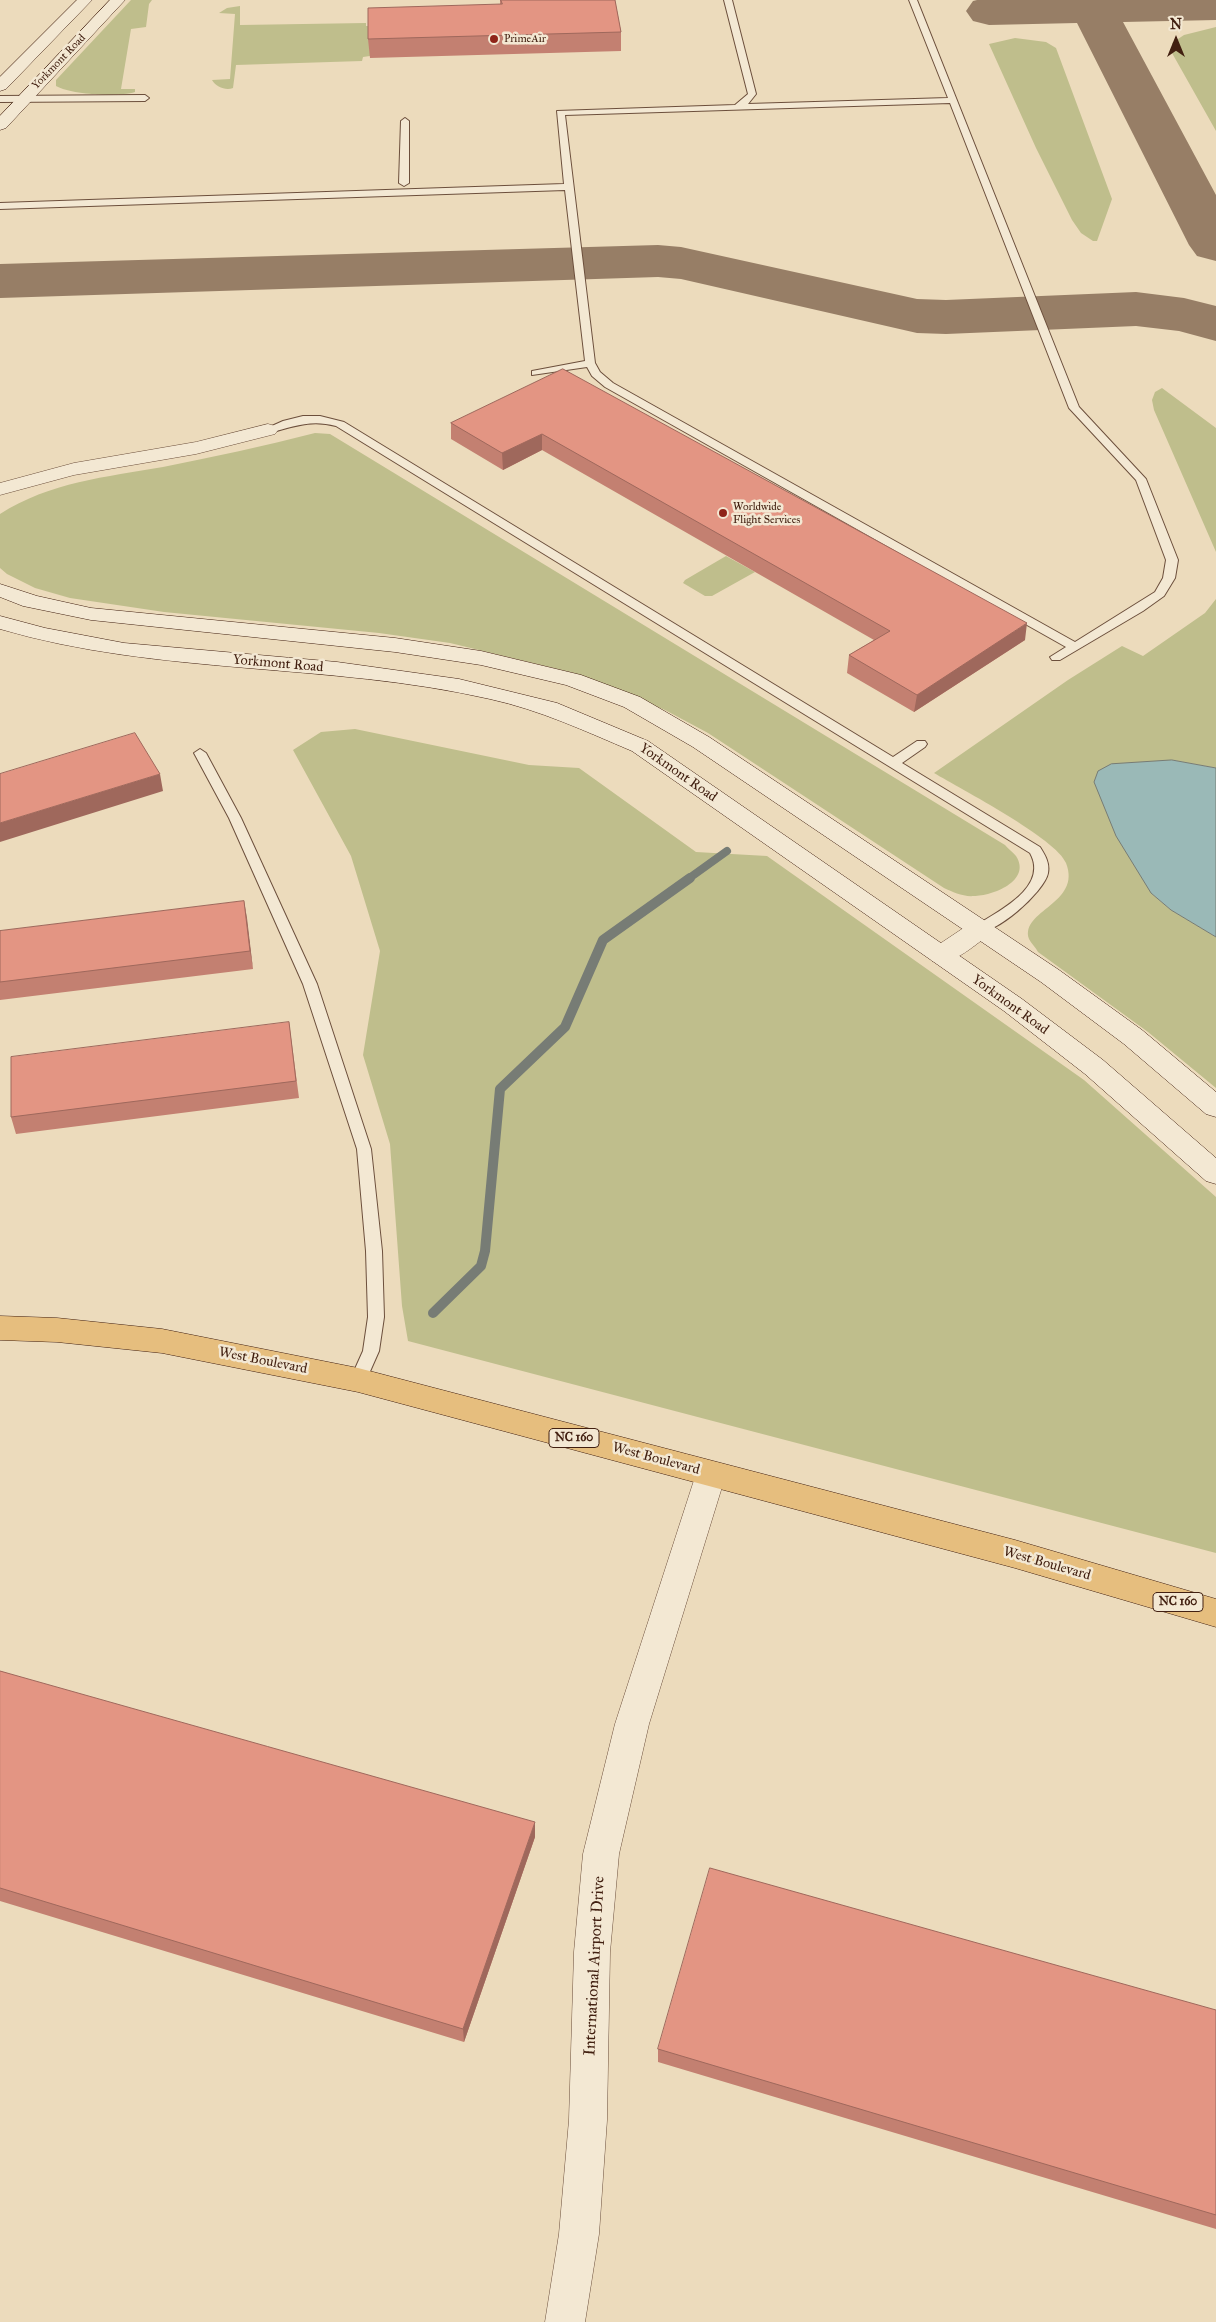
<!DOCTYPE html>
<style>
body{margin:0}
#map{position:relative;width:1216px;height:2322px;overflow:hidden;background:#ecdbbc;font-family:"IM FELL Great Primer",serif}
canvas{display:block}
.north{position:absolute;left:1151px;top:15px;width:50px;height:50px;-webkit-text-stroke:4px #f3e8d3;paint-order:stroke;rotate:0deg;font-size:14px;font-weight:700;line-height:20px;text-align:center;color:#422011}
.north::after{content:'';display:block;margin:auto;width:18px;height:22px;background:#422011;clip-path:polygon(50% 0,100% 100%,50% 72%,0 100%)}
</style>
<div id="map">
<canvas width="1216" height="2322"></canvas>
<div class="north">N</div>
</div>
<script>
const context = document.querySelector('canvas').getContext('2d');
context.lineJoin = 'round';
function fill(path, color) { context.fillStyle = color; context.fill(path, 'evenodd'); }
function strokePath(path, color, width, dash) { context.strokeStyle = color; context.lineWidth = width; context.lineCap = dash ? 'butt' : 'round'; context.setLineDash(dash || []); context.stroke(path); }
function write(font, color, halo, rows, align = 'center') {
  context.font = font + ' "IM FELL Great Primer",serif'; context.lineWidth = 5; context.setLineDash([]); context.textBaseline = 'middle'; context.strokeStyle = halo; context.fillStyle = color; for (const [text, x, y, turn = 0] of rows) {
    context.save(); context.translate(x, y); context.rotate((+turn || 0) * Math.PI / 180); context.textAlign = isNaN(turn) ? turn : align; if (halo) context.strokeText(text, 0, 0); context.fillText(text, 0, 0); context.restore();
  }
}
fill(new Path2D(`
 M131,0H152L149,4L146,27L131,29L121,89H135V92C118,97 72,95 56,86V80Z
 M240,6V25L366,23V26H370V56L363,57L362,61L236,65L233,88C226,91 216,87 212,80L230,79L235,14L219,13L227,8Z
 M1216,27V131L1172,53V43L1184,35Z
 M1015,38L1046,42L1056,48L1112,199L1097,241H1093L1081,233L1072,220L1036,148L989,44Z
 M1162,388L1216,428V552L1154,410L1152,400L1155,392Z
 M315,433L330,434L1005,845C1008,849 1013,852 1016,856C1032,881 992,896 974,896C963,897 953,892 944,888L708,733L665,710L574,673L450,643L379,633L164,612L70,598L35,588L7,574L0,568V514C50,482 106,477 163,467C213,457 264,446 315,433Z
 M726,556L755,572L712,596H705L683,583L685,580Z
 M1216,599V768L1172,760L1151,893L1171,910L1216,937V1088L1148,1032L1038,952C1036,948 1031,943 1029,939C1020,910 1082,904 1066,863C1057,839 961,789 934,773L1068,680L1122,646L1143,656L1205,613Z
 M355,729L529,765L579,768L696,852L767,856L1084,1080L1216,1197V1553L408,1341L402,1306L390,1144L363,1055L380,951L351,856L293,750L321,732Z`), '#bfbe8c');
const water = new Path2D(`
 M1172,760L1216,768V937L1171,910L1151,893L1116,836L1094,782L1098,771L1111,764Z`);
fill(water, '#9ab9b7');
strokePath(water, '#777c75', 1);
strokePath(new Path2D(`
 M688,879L727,851`), '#777c75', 8);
strokePath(new Path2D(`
 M433,1313L481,1266L485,1251L500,1089L565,1027L603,940L690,878`), '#777c75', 10);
fill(new Path2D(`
 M977,0H1216V20L1123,22L1216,195V261L1197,256L1189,245L1077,23L989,25L973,21L966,11L973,1Z
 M658,245L681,247L917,299L946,300L1136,292L1184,298L1216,306V341L1179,331L1136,326L946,334L917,333L681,279L658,277L0,298V264Z`), '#977e66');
const lane = new Path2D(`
 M724,0H732L756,94L748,104L948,98L909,0H917L1079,407L1146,479L1178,560L1175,578L1164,596L1143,611L1060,660H1052L1050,657L1066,647L605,387L592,376L587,367L532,375V371L585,361L565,190L0,209V203L564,184L557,111L735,105L748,94ZM950,103L1069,408L1136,480L1166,560L1163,578L1155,592L1075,642L613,383L600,372L595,363L565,115Z
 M0,96L145,95L149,98L145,101L0,102Z
 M405,118L409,121V183L404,186L399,183L401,121Z
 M303,416H320L344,422L893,757L917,741H925L927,744L925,747L902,763L1040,847C1045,855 1050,863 1048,873C1045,891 994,937 975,932L973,929L975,926C999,911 1049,887 1030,853L336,426C310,419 293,427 268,433L263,430L283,421Z
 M200,749L206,753L241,818L317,984L371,1149L382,1251L384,1317L379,1351L364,1385L358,1387L352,1385L350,1380L363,1351L368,1317L366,1251L357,1149L303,984L229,818L194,753Z`);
const street = new Path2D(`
 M268,424L275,426L278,430L275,434L196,454L74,475L0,495V483L74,463L196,442Z
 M980,921L989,923L992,929L989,935C973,946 952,967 932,961L928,955L932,949L971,923Z
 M711,1461L722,1465L726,1474L649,1724L619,1854L610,1952L607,2120L599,2234L585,2322H545L559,2234L569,2120L574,1952L583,1854L615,1724L696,1474L700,1465Z`);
const secondary = new Path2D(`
 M77,0H92L6,89L0,91V77Z
 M110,0H125L6,128L0,130V116Z
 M0,584L37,596L91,608L395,638L481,651L581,675L640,697L709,737L1059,970L1142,1030L1216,1092V1117L1206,1114L1124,1044L1041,982L693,747L624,707L566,685L481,665L395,652L91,620L23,606L0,597Z
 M0,616L45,628L124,643L337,662L459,679L557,703L648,741L1022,999L1103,1060L1216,1158V1184L1206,1181L1085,1074L1004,1011L632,751C585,731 540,710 490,699C328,662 160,676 0,629Z`);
const primary = new Path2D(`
 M0,1316L57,1318L162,1329L358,1368L1015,1540L1216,1599V1627L1015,1568L358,1392L162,1353L57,1342L0,1340Z`);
strokePath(lane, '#6c4f3c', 2);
strokePath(street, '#6c4f3c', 1);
strokePath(secondary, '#422011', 1);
strokePath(primary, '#422011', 1);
fill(lane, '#f3e8d3');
fill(street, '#f3e8d3');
fill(secondary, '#f3e8d3');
fill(primary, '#e6be7e');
fill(new Path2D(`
 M500,0H615L621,32V51L370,58L368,39L500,4Z
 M563,369L1025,640L914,712L847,673L849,655L874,640L542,450L503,470L451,439V423Z
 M244,901L253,969L0,1000V931Z
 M289,1022L299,1098L16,1134L11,1117Z
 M0,1671L535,1837L464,2042L0,1901Z
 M1216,2010V2229L658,2062V2049Z`), '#c38071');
fill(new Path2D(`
 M542,434V450L503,470L502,453Z
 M1027,623L1025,640L914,712L917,695Z
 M160,774L163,791L0,842V823Z
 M244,901L247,918L253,969L250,951Z
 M535,1822V1837L464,2042L463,2029Z`), '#9f685c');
const building = new Path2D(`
 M501,0H615L621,32L368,39V8L502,4Z
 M563,369L1027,623L917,695L849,655L890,631L542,434L502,453L451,423Z
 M135,733L160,774L0,823V774Z
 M244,901L250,951L0,982V931Z
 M289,1022L296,1081L11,1117V1057Z
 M0,1671L535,1822L463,2029L0,1888Z
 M710,1868L1216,2010V2215L658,2049Z`);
fill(building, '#e39583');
strokePath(building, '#9f685c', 1);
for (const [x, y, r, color] of [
 [494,39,5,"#8f2418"],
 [723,513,5,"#8f2418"]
]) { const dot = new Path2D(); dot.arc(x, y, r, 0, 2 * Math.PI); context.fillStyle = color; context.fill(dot); strokePath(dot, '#f3e8d3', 2); }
write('11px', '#422011', '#f3e8d3', [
 ["PrimeAir",504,39],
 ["Worldwide",733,507],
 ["Flight Services",733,520]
], 'left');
write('11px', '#422011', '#f3e8d3', [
 ["Yorkmont Road",59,62,-46]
]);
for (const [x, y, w] of [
 [574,1438,50],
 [1178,1602,50]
]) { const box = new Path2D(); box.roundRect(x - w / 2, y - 9.5, w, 19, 4); context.fillStyle = '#f3e8d3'; context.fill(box); strokePath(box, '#422011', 1); }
write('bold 12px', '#422011', null, [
 ["NC 160",574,1438],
 ["NC 160",1178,1602]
]);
write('14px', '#422011', '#f3e8d3', [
 ["Yorkmont Road",278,664,5],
 ["Yorkmont Road",678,773,35],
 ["Yorkmont Road",1010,1005,36],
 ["West Boulevard",263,1361,11],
 ["West Boulevard",656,1459,15],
 ["West Boulevard",1047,1564,16]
]);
write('16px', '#422011', '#f3e8d3', [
 ["International Airport Drive",595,1966,-87]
]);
</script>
